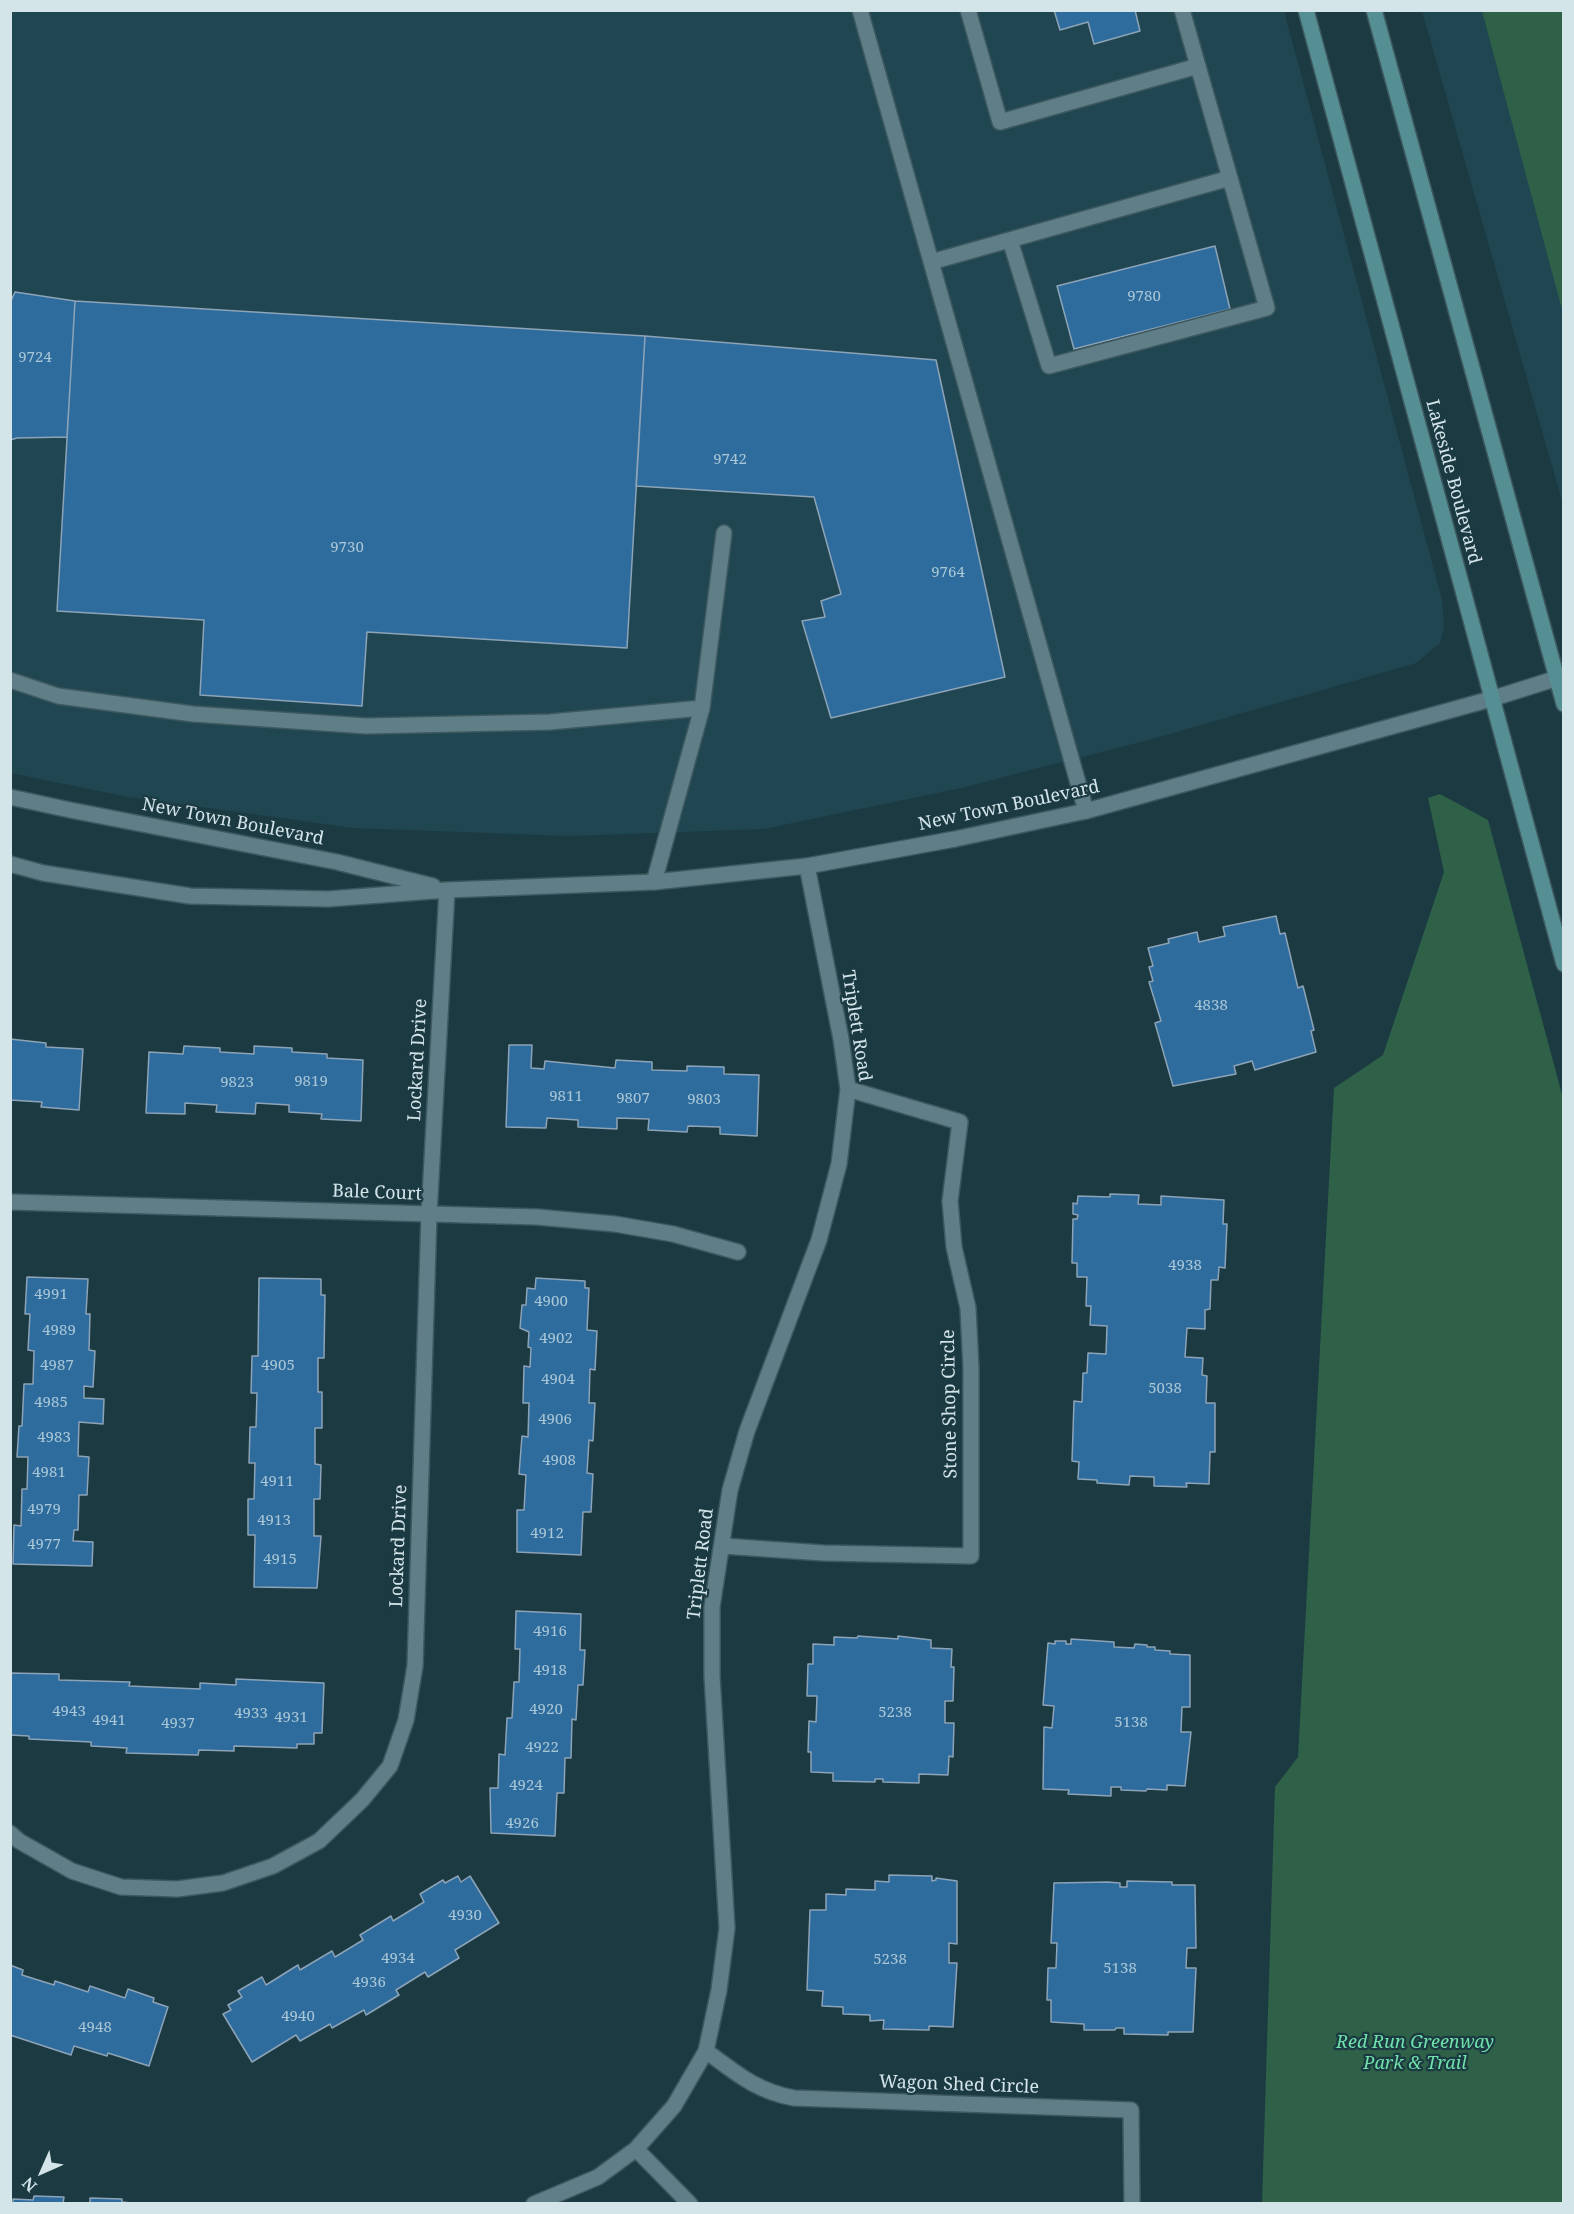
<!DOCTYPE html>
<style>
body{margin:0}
#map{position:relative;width:1574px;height:2214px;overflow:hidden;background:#1c3a42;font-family:"Noto Serif",serif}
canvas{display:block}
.frame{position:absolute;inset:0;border:12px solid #d4e5ea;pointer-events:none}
.north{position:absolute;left:12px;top:2142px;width:60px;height:60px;-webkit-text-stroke:4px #1c3a42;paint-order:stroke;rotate:225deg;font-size:16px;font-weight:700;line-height:24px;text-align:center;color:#d4e5ea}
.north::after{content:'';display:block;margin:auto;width:21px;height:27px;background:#d4e5ea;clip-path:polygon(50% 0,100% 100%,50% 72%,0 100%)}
</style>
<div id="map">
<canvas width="1574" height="2214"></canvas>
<div class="frame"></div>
<div class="north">N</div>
</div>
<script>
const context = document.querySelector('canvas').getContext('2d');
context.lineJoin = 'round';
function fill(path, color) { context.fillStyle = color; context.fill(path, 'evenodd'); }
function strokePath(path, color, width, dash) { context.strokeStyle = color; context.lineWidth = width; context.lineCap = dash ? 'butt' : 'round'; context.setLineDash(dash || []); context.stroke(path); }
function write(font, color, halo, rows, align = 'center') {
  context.font = font + ' "Noto Serif",serif'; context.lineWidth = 4.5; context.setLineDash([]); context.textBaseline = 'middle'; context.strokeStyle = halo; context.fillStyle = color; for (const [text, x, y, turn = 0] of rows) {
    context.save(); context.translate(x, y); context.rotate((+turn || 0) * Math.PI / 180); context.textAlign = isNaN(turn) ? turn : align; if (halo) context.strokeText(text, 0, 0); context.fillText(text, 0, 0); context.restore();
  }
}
fill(new Path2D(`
 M11,11H1284L1442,600L1444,628L1440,643L1416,663L1156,738L961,788L764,829L568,836L354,828L128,797L11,773Z
 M1422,11H1563V504Z`), '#204751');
fill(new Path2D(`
 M1482,11H1563V313Z
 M1440,794L1488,820L1563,1098V2203H1262L1275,1787L1298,1757L1334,1088L1383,1055L1444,872L1428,798Z`), '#2e6148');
const building = new Path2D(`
 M1054,10H1135L1140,31L1094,44L1088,22L1060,30Z
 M1215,246L1230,309L1074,349L1057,286Z
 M15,292L75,301L67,437L17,438L10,440V303Z
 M75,301L645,336L627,648L367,632L362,706L200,695L204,620L57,611Z
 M645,336L936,360L1005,677L831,718L802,621L825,617L821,601L841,594L814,497L636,486Z
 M1276,916L1280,934L1285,933L1298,988L1303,986L1314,1030L1311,1031L1316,1052L1255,1070L1252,1061L1234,1066L1236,1074L1173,1086L1155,1023L1161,1021L1149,982L1153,981L1149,967L1153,966L1148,948L1169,943L1168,939L1197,932L1199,942L1225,936L1223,927Z
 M10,1039L46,1043V1047L83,1049L79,1110L41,1107L42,1102L10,1100Z
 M509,1045H532L531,1068L544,1069L545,1061L615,1068L616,1060L652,1062V1070L687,1071V1066L724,1067V1074L759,1075L757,1136L720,1134V1127L688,1126L687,1132L648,1130L649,1119L617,1118V1129L578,1127V1120L547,1118L546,1128L506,1127Z
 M184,1046L220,1048V1052L254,1054V1046L292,1048V1052L327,1054V1058L363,1060L361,1121L321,1119L322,1114L289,1112V1105L256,1103L255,1114L216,1112L217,1105L185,1103V1114L146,1113L149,1052L183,1054Z
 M1110,1194L1139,1195L1138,1204L1161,1205V1196L1224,1200L1223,1224H1227L1225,1268L1219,1267L1218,1280H1211L1210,1309L1205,1310V1329L1187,1328L1185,1357L1203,1358L1202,1375L1207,1376L1206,1403H1215V1452H1210L1209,1484L1186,1483L1187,1487L1154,1486V1477L1130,1476L1129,1485L1097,1483V1480L1078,1479L1079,1462L1072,1461L1074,1401L1082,1402L1083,1373H1087L1088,1353L1106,1354L1107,1326L1090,1325L1091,1306H1086L1087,1277H1077V1263H1072L1073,1219H1077L1078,1215L1073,1214V1203L1077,1204L1078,1196L1110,1197Z
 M27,1277L88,1279L86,1314H90L89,1350L95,1351L93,1387L84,1386V1398L104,1399L103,1424L79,1422L78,1456L89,1457L87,1495H79L78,1530H74L73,1541L93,1542L92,1566L13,1564L14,1525L21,1526L22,1489H27L28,1457H17L19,1426H22L24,1384H33L34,1351L28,1350L30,1314H25Z
 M259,1278L321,1279V1295H325L324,1358H318V1392H322V1428H315V1464L321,1465L320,1499H314V1536H321L317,1588L254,1587L255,1535H248V1499H254L255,1463H249L250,1427H256L257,1393H251L252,1356H258Z
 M536,1278L585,1281V1288H589L587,1330L597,1331L595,1370L590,1369L589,1403H595L593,1441L589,1440L587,1473L593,1474L591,1512H583L581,1555L517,1552V1510H524L526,1475L519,1474L522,1436L528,1437L529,1403H523L524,1366L530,1367L531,1348L528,1347L529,1332L520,1328L522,1305H526L527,1288L535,1289Z
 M516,1611L581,1614L580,1650H585L583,1685H578L576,1720L572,1719L571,1758H565L564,1793H557L555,1836L491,1833L490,1788H498L499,1754L505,1755L507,1718H512L514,1682H519L520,1649H515Z
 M858,1636L898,1639V1636L931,1640V1648L952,1649L951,1667H954L953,1701H945V1723H954L953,1757L949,1756L948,1775L919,1774V1783L883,1782V1779H875V1782L833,1781V1773L811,1772V1752H808L809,1721L816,1722L817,1696H807L808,1664H813V1644L834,1645V1637L857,1638Z
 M1071,1639L1114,1642V1647L1134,1648L1135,1644L1147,1645V1647H1155V1650L1170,1651V1654L1190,1655V1707H1182L1181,1732H1191L1185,1786L1167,1785V1790L1147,1789L1146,1791L1121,1790V1787H1111V1796L1068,1794L1069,1790L1043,1789L1044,1727L1052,1728L1054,1706L1043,1705L1048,1643L1055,1644V1641H1066V1644H1071Z
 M10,1673L59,1674V1680L130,1682L129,1686L200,1689V1683L236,1685V1679L324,1683L322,1733H314V1744H297V1748L234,1746V1751L199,1750L198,1755L126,1753L127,1748L91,1746V1742L29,1739V1736L10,1735Z
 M889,1875L932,1876V1881L936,1880V1878L957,1881V1944L949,1943V1963H957L953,2027L929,2026V2030L883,2029L884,2020L870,2021V2015L843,2014V2007L822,2006L823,1991L807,1990L810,1910H826V1894L846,1895V1889L875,1890V1881L889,1882Z
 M458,1876L461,1882L470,1876L499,1923L455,1950L459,1958L428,1977L425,1972L396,1990L399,1995L366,2015L364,2010L332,2028L330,2024L300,2041L296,2035L252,2062L223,2014L231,2010L228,2005L242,1997L238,1991L262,1977L266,1985L298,1965L300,1970L332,1951L335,1957L363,1940L360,1935L391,1916L393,1921L424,1902L420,1894L443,1880L445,1883Z
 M1127,1881L1172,1882V1885H1195L1196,1948H1187L1186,1968H1196L1193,2032H1168V2035L1124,2034V2028H1116L1115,2030H1084V2024L1051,2022V2000H1047L1048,1968H1056L1057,1943H1051L1054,1883L1108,1882L1120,1883V1887H1127Z
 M10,1965L23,1970L22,1975L54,1985L55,1981L88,1992L90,1986L125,1998L128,1989L154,1998L153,2002L168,2007L149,2066L108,2053L107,2056L74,2046L71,2055L10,2035Z
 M34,2196L64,2197L63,2204H13V2199L33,2200Z
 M90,2198L122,2199V2202L141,2204H90Z`);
fill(building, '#2e6c9d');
strokePath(building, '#8da3b7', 1.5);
const service = new Path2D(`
 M860,10L1086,811
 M968,10L1000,122L1198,66
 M1010,240L1049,366L1267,308L1182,10
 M931,262L1230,178
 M10,680L58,696L193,714L366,726L550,722L702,708
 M654,882L702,708L724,533`);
const minor = new Path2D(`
 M10,797L70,810L337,862L433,886
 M10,864L43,873L190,896L328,899L447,890L654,882L807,866L955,839L1086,811L1491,699
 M10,1202L537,1217L615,1224L673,1234L738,1252
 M723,1546L823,1553L971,1556V1368L968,1308L954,1247L950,1201L960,1122L848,1089
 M10,1833L19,1841L72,1871L121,1887L177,1889L223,1883L273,1866L319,1841L362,1800L390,1766L406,1720L415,1666L429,1214L447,890
 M706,2051C736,2073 756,2091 794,2098L1131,2110L1132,2204
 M636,2149L690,2204
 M534,2204L598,2177L636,2149L674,2106L706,2051L719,1990L727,1928L712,1676V1607L730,1490L747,1431L819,1240L839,1164L848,1089L841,1039L807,866`);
const tertiary = new Path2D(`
 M1491,699L1564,676`);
const secondary = new Path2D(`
 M1306,10L1564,964
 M1374,10L1564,704`);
strokePath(service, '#3d585e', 18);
strokePath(minor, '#3d585e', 18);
strokePath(tertiary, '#3d585e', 18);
strokePath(secondary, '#3d585e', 18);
strokePath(service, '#5f7e87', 15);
strokePath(minor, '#5f7e87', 15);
strokePath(tertiary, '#5f7e87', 15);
strokePath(secondary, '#558f93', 15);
write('15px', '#aac7d7', null, [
 ["9780",1144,297],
 ["9724",35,358],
 ["9742",730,460],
 ["9730",347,548],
 ["9764",948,573],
 ["4838",1211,1006],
 ["9819",311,1082],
 ["9823",237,1083],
 ["9811",566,1097],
 ["9807",633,1099],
 ["9803",704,1100],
 ["4938",1185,1266],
 ["4991",51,1295],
 ["4900",551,1302],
 ["4989",59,1331],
 ["4902",556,1339],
 ["4987",57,1366],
 ["4905",278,1366],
 ["4904",558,1380],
 ["5038",1165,1389],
 ["4985",51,1403],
 ["4906",555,1420],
 ["4983",54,1438],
 ["4908",559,1461],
 ["4981",49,1473],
 ["4911",277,1482],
 ["4979",44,1510],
 ["4913",274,1521],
 ["4912",547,1534],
 ["4977",44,1545],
 ["4915",280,1560],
 ["4916",550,1632],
 ["4918",550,1671],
 ["4920",546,1710],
 ["4943",69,1712],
 ["5238",895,1713],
 ["4933",251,1714],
 ["4931",291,1718],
 ["4941",109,1721],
 ["5138",1131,1723],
 ["4937",178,1724],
 ["4922",542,1748],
 ["4924",526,1786],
 ["4926",522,1824],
 ["4930",465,1916],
 ["4934",398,1959],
 ["5238",890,1960],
 ["5138",1120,1969],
 ["4936",369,1983],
 ["4940",298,2017],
 ["4948",95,2028]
]);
write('18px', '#d4e5ea', '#1c3a42', [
 ["Lakeside Boulevard",1453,482,75],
 ["New Town Boulevard",1009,806,-12],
 ["New Town Boulevard",233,822,11],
 ["Triplett Road",856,1026,81],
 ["Lockard Drive",418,1060,-87],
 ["Bale Court",377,1193,2],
 ["Stone Shop Circle",950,1404,-91],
 ["Lockard Drive",399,1546,-88],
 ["Triplett Road",701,1564,-83],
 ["Wagon Shed Circle",959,2085,2]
]);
write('italic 18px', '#6fe1ab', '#1c3a42', [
 ["Red Run Greenway",1415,2043],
 ["Park & Trail",1415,2064]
]);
</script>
